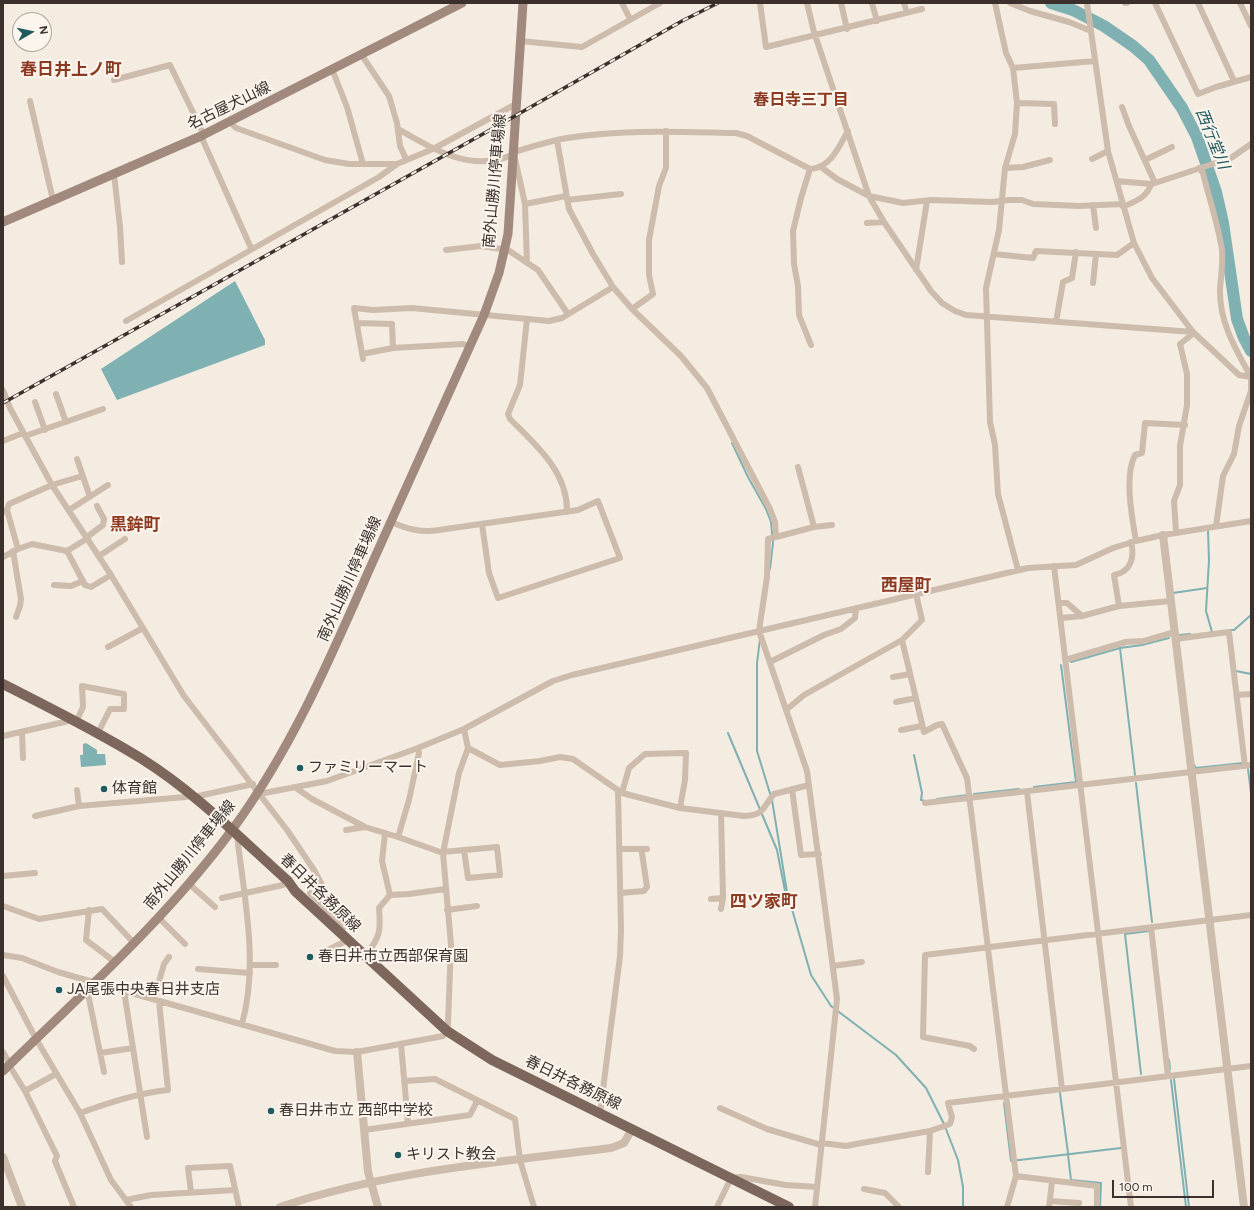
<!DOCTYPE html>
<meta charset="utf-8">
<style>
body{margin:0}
#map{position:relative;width:1254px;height:1210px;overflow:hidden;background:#f4ebe1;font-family:Figtree,sans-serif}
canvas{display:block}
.frame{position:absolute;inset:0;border:4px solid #3b302b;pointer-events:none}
.north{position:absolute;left:12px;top:12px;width:40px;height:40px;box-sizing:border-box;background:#fbf5ee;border:1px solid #aea6a0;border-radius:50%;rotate:81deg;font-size:11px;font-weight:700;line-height:16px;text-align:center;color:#3b302b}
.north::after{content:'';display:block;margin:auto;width:14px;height:18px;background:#1f5a5e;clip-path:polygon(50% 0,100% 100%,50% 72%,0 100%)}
.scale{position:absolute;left:1112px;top:1180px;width:102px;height:18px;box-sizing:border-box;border:2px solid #3b302b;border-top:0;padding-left:5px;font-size:12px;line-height:14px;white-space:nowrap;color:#3b302b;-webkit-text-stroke:3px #fbf5ee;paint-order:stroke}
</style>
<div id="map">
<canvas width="1254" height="1210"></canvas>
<div class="frame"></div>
<div class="north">N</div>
<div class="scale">100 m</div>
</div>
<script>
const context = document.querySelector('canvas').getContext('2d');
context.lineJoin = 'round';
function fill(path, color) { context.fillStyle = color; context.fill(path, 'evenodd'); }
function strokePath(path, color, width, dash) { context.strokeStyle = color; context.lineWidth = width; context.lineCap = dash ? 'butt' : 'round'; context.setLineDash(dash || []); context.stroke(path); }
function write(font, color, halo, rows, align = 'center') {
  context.font = font + ' Figtree,"Noto Sans JP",sans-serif'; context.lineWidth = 4; context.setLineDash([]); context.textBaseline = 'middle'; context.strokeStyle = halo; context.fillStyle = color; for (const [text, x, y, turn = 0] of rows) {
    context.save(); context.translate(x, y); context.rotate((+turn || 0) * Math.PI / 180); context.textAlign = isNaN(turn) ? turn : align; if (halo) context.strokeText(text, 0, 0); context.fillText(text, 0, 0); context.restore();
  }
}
fill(new Path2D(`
 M235,281L265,340V345L117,400L101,369Z
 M86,743L97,750V754H105L106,765L81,767L80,755H83V744Z`), '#7fb0b2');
strokePath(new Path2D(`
 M732,443L748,477L766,509L771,522L773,543L770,569
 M1208,531L1209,560L1206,611L1212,632
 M1173,593L1207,588
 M1230,630H1234L1251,615
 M1180,635L1190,634
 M760,639L757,663V751L772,800L787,892L811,975L831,1006L896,1055L926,1088L944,1124L958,1160L963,1187V1207
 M1120,648L1135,775
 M1071,662L1120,648L1142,645L1169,638
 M1236,671L1251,674
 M728,733L777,850L785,891L787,892
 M914,755L922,793L921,800L925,801
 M1194,765L1196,768L1243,763
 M1248,769L1251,793
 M1136,783L1152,922
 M1034,787L1076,782L1061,665
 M974,794L1019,789
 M937,799L968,795
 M1169,1060L1170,1069
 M1141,1074L1125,934L1149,931
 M1174,1079L1189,1207
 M1171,1080L1186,1207
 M1060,1093L1068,1153
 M1004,1103L1011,1161L1121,1148
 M1068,1155L1071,1180L1101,1183L1100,1207`), '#7fb0b2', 2);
strokePath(new Path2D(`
 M1051,3L1073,10L1104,26L1133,46L1149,60L1182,108L1197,137L1216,192L1223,223L1237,319L1244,338L1251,351`), '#7fb0b2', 12);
strokePath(new Path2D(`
 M622,3L630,19
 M760,3L766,47L922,9
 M807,3L814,32L869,196L884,222L931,291L942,303L955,311L966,315L1193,332
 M841,3L847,29
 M872,3L877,21
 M904,3L907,13
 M995,3L1006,53L1013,68L1017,103L1015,134L1005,168L999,230L986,288L990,422L995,445L998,494L1018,570
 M1010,3L1030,11L1069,22L1091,31
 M1087,3L1108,151L1134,243L1152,278L1193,332L1239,375L1251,377
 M1125,3H1127
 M1155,3L1198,94L1216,87L1251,77
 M1198,3L1234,81
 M1240,3L1251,26
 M520,41L582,47L660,3
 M361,54L389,96L397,123L400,146L406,159
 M1013,68L1095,61
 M332,69L347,107L363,164
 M114,80L170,65L204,135
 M30,101L53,200
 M1017,103L1054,104L1055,124
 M1122,107L1129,126L1155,183
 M230,122L236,128L325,160L349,164H397
 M398,129C433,149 473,174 514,154L525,204L527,263
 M201,136L251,248
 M557,140L569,209L593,254L613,287L632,309L681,356L707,388L770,509L775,522L776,537L768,539L767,577L759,631L807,771L837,999L815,1207
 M514,152C531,147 549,141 567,138C623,129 680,132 736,133L747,136L810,169C831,168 839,146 848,131
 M1092,159L1108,151
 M1145,160L1172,147
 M821,167L837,179L869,196L903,203L931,200L992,202L1009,200H1022L1033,204L1079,206L1123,204
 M1005,168L1023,167L1050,160
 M1199,168L1203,173C1209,198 1218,224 1222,250C1223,264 1221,276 1220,289C1219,322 1236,350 1251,377
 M810,169L801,198L793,231L794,264L798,286L799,315L811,345
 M114,174L120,227L122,262
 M1117,181L1151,184L1155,183L1231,158L1251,144
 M567,200L621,194
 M525,204L566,196
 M1093,205L1096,228
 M1123,207C1135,201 1147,198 1151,184
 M867,223L884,222
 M446,250L481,246L508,250L538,270L568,314
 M994,254L1033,258L1036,251L1117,255L1134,243
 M916,270L927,201
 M1093,283L1096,254
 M632,309L653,294L649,275V240L659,186L666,168V131
 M527,319L520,385L508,414L510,419C536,445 568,472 567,512
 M126,321L379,177L397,164L433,149L516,104
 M1056,322L1063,282L1072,278L1076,252
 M357,323L392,324L393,348
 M362,354L393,348L463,344L470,347
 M363,359L354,308L373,310L412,308L549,321L562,318L613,287
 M3,390L10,408L52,485L111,575L184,696L287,830L314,870L333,905L343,928L339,932
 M56,394L66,422
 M35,402L45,430
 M25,436L103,409
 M3,441L23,433
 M77,459L90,497
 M798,467L814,527
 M7,510L18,549
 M69,510L108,485
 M3,512L7,510L9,504L52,485L82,476
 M391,522C407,529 421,533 439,530L578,510L598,501L620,558L498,598L489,573L482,524
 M1216,526L1223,476L1234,454L1239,426L1251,391V378
 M1176,532L1174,501L1180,485V446L1187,405V374L1180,344L1194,333
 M87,537L103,525L104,519L97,506
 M776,537L814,527L832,525
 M1136,541C1132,518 1124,476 1135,455L1142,453L1145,423L1185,425
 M13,551L21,599L20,606L16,617
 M67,551L85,585L91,587L111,575
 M99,556L125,539
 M3,557L18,549L32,544L67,551L88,538
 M1054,566L1131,1207
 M54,585L71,586L83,581
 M1059,603H1067L1082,616
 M1119,606L1114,575C1131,572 1135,557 1131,542
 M1061,618L1082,616L1119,606L1171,601
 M1175,639L1229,632L1245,766
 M902,640L924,732L937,725L942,724L967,778L1016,1176L1007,1207
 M108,647L143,628
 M1065,660L1126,642L1144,641L1175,632
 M770,662L824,635L841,629L855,618L856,608
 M893,677L910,674
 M1237,695L1251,694
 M896,702L916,698
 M786,710L804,695L902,640L922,620L916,594
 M76,722L83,707L82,686L124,694V709H110L98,733
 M901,730L922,726
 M22,732L23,758
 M3,736L73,720
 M468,748L500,765L540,761L560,757L573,759L622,793L680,808L744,816C765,815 762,808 774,794L809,785
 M296,788L312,799L365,827
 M792,789L801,855L819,854
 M77,790L79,806
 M1027,792L1062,1089
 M622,793L629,768L645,754L686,753L685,780L680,808
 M259,794L327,781L418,748L464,729L553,681L572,675L1028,568L1076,565L1113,548L1136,541L1163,535L1251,521
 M194,797L253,784
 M925,803L1251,765
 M721,813L723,898L721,909
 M35,816L79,806L186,797L192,795
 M346,830L365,827L398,837L443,853
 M385,833L382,861L390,895
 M237,835C244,897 259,963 242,1024
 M398,837L409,800L419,753L418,748
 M619,849H647
 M443,852L497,847L500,875L468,878L464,850
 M3,876L35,873
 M188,883L215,907
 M310,893L339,921
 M620,893L644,891L647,887L642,853
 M222,898L283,885L288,881
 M711,899L723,898
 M3,906L39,919L102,909L134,943
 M89,910L86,940L115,962
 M447,910L477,906
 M158,917L185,944
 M1151,927L1168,1076
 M320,954L348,940
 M3,955L22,958L58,972L335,1051L357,1052L443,1036L447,1031L448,1024L451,945L443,853L459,773L468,748L464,729
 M365,956C380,938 381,931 379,908L390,895L409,894L445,889
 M251,965H276
 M833,966L862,962
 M198,969L250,973
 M3,976L36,1039L80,1113L111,1180L131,1207
 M87,989L104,1072
 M124,991L147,1137
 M154,999L164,964L169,957
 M401,1044L408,1123
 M974,1049L970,1046L923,1037L925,955L1251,915
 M3,1052L10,1064
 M100,1053L133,1048
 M9,1065L25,1091L57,1156L55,1161L74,1207
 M405,1081L435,1079L515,1119L520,1160L534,1207
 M25,1091L56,1074
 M720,1108L767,1129L821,1145
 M80,1113C108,1103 138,1093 168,1090L159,1001
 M600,1113L620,956L621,930L618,790
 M364,1130L470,1115L477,1101
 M822,1143L846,1146L856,1144L930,1131L950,1124L952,1117L948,1103L1251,1066
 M928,1172L930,1131
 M1016,1176L1097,1186V1207
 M864,1189L885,1193L899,1207
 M191,1192L188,1168L230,1166L239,1207
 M126,1200L151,1195L235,1190
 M1050,1201L1079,1203
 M717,1207L731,1178L741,1177L786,1185L817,1187
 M1049,1207L1052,1182`), '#cdbbac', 6);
strokePath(new Path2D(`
 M1163,535L1244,1207
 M357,1052L368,1172L378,1207
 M3,1157L22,1207
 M280,1207C386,1171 500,1162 611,1148L624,1143L632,1129`), '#cdbbac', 8);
strokePath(new Path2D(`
 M3,222L201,136L462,3
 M3,1071C82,994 166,919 232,830C291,750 330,659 370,568C408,484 446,400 484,315L499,273L508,234L523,3`), '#a18a7d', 9);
strokePath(new Path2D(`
 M3,684C50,708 97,731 142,759C196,793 241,839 288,881L295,891L447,1031L492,1060L789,1207`), '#7d675c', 10);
const rail = new Path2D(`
 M3,403L515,116L682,21L718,3`);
strokePath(rail, '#3b302b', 3.5);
strokePath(rail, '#fbf5ee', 2, [6]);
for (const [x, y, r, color] of [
 [300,768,4,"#1f5a5e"],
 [104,789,4,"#1f5a5e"],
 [310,957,4,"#1f5a5e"],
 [59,990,4,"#1f5a5e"],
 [271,1111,4,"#1f5a5e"],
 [398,1155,4,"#1f5a5e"]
]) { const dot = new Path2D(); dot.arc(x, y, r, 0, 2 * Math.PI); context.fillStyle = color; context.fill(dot); strokePath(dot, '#fbf5ee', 1.5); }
write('15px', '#3b302b', '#fbf5ee', [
 ["名古屋犬山線",229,106,-26],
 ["南外山勝川停車場線",495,181,-85],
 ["南外山勝川停車場線",350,579,-66],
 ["南外山勝川停車場線",190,855,-51],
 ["春日井各務原線",320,893,44],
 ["春日井各務原線",573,1083,26]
]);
write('15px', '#3b302b', '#fbf5ee', [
 ["ファミリーマート",308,768],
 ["体育館",112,789],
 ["春日井市立西部保育園",318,957],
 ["JA尾張中央春日井支店",67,990],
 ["春日井市立 西部中学校",279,1111],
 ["キリスト教会",406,1155]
], 'left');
write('bold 16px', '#8c3b22', '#fbf5ee', [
 ["春日寺三丁目",801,100]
]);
write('italic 16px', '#1f5a5e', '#fbf5ee', [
 ["西行堂川",1212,139,68]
]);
write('bold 17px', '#8c3b22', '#fbf5ee', [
 ["春日井上ノ町",71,70],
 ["黒鉾町",135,525],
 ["西屋町",906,586],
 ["四ツ家町",764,902]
]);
</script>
